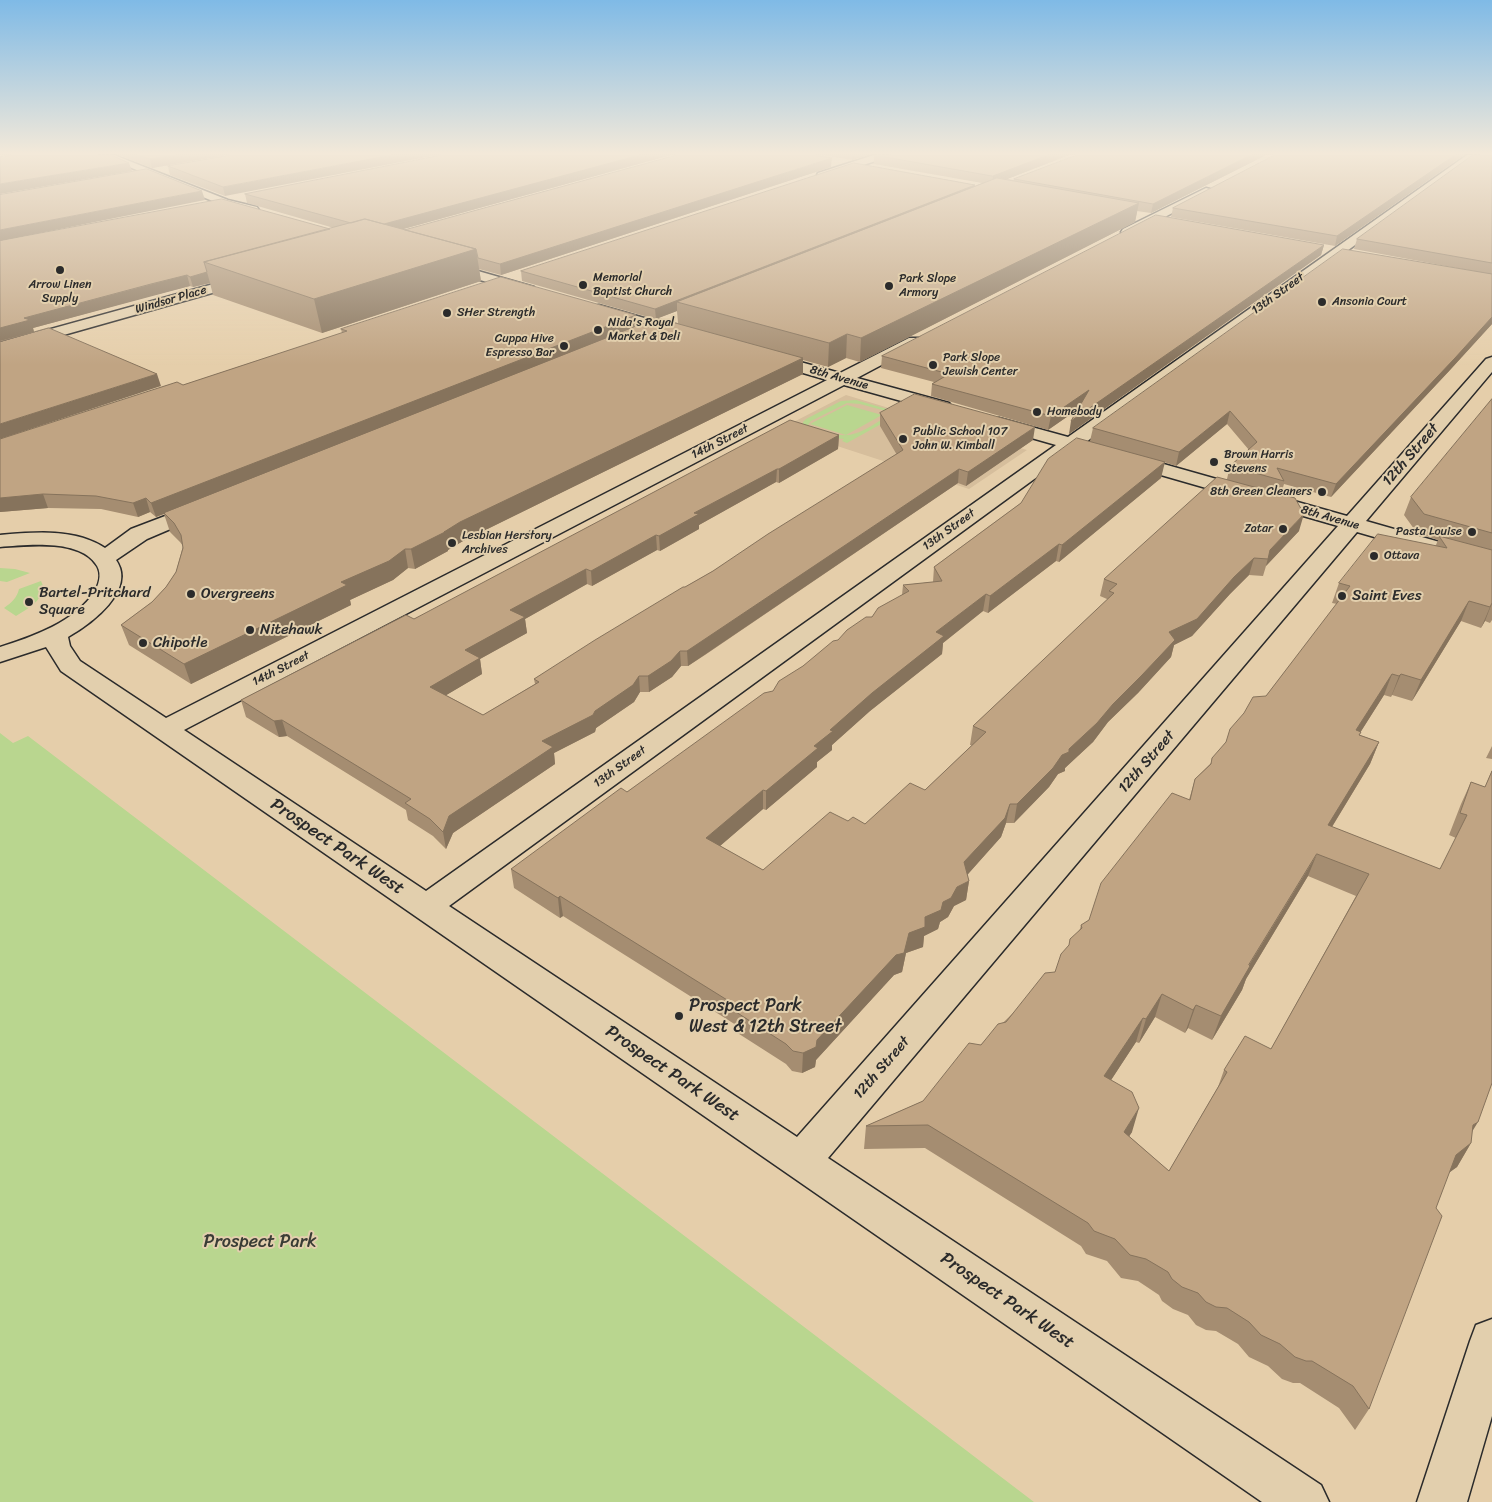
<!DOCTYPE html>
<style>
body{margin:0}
canvas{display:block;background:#e5ceaa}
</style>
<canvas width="1492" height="1502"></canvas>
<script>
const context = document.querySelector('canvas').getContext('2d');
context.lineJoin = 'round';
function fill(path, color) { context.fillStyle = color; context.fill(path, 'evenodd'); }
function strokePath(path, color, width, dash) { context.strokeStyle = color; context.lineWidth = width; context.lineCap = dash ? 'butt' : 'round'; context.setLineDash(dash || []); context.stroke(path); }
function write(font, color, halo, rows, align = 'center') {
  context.font = font + ' Sriracha,sans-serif'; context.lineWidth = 4; context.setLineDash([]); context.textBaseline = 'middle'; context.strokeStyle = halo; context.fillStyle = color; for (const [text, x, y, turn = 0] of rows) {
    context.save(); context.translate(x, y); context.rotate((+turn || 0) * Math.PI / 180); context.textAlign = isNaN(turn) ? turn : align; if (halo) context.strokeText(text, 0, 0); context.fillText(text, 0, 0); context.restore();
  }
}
fill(new Path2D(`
 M846,395L1027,450L969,489L782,428Z`), '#d6be9c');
fill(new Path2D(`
 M856,400L901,413L847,443L842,441L844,439L834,438L803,426V422L806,419L841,401ZM847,403L860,404L882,410L885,411V418C863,430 852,441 827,432C820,430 814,429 808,425L811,421Z
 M847,405L882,415L846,435L810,424Z
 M0,568L15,569L30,573L7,582L0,581Z
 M41,581L44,588C40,602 29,608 16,616L4,608C11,603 17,598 19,589Z
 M0,733L13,743L28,736L1034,1502H0Z`), '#b9d68f');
const minor = new Path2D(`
 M100,155H114L228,200L257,207L259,210L253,214L220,204Z
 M874,155H889L888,157L826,177H818L817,175L818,173Z
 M1467,155H1478L1086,442L1347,516L1486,359L1492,357V372L1366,521L1492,557V571L1357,532L828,1158L1321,1485L1329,1502H1262L61,671L46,647L0,662V647C32,637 75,622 95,591C100,582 102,571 95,563C77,539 26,545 0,547V535C34,532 75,528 105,548L131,529L194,505L201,503L208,505L211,509L208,513L147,539L116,560C137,590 91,624 68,637L70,646L80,661L166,718L827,380L762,361L760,358L762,355L768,353L840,373L909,338H921L923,341L921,344L857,378L949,403L952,407L949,411L943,412L937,411L844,385L184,730L426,891L1056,445L993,427L990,423L993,419L999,418L1068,437ZM1074,450L1338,526L797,1137L449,906Z
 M1206,188L1210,189L1212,191L1210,193L1131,235H1123L1121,232L1123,229Z
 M443,261L534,287L536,290L534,293L529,294L438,268L436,265L438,262Z
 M246,275L251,276L253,279L251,282L0,353V343Z
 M599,305L686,330L689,333L686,336L681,338L594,312L592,309L594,306Z
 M1492,1319V1416L1467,1502H1417L1470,1341L1476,1325Z`);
strokePath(minor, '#2b2b2b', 3);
fill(minor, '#e2cfad');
fill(new Path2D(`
 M118,155H226L152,168Z
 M231,155L225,196L170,175L168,166Z
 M671,155L403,229L405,230L831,167L501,275L479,269L481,281L322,333L213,295L210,283L193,287L190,286L154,295L33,328L34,332L0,341V241L330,229L334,228L247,203L245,194Z
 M820,155H869L852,160Z
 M874,155H1069L1007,179L1014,180V179L1266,155L1151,213L1137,211L1135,222L860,362L846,358L828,367L803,360V374L463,541L448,550V551L415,569L408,568L393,580L350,600L351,605L191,684L129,645L121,625L152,602L166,587L176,572L183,546L180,542L170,532L164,514L156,517L150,512L138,517L101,509L48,508L0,512V439L183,385L342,333L341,329L636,315V326L655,319L522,281L521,271L975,186L982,183L874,164ZM677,311L678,323L658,318Z
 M1464,155L1335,246L1171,217L1173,208Z
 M1492,155V324L1450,370L1331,497L1284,484L1281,494L1299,531L1266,566L1263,576L1249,575L1230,594L1192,636L1174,645L1171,657L1138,693L1108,722L1093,742L1065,768V771L1058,774L1049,787L1014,823H1006L1001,837L967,875L969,881L966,900L954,906L948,917L940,922L938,929L924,936L923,947L906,953L902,972L894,975L816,1060L815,1067L802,1073L792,1071L786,1064L736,1032V1025L563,916L560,918L514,888L511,869L627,792L773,691L803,666L902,595L903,585L933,582L934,567L1021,503L1090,441L1093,428L1473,271L1354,249L1357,239ZM1227,424L1249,450L1230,466L1227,479L1104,579L1100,596L1107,599V600L973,726L970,745H972L925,790L865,824L848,821L763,870L720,846L763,809L766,810L817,767V762L832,750V745L870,711L942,654L943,643L983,611L988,613L1056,561L1059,562L1161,478L1164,462L1176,466Z
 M1324,245L1321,255L1069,434L1078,409L1048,430L931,396L932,384L934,382L881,368L882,356Z
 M1492,399V620L1490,623L1485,621L1481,628L1461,621L1412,701L1392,695L1391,697L1384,695L1361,731L1360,735L1379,742L1370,764L1332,827L1440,869L1456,838L1449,835L1461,804L1471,782L1485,787L1492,770V1083L1472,1131L1471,1143L1457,1167L1449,1172L1436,1208L1369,1409L1355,1430L1339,1408L1300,1383H1293L1282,1379L1268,1366L1249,1357L1238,1344L1216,1331L1206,1330L1196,1325L1188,1315L1173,1309L1162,1301L1159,1295L1138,1281L1121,1278L1107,1261L1086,1254L1081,1246L925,1148L864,1149L866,1126L923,1101L1055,972L1069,945L1080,929L1081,925L1089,920L1189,800L1195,779L1210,764L1226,742L1266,696L1337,604L1332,603L1339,583L1436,545L1438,540L1417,533L1404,515L1411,497ZM1308,876L1356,896L1271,1049L1224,1070L1218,1087L1169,1171L1129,1136L1132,1132L1111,1080L1136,1042L1139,1043L1155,1017L1185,1033L1188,1028L1212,1040L1242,990L1246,979Z
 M880,413L1033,440L966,486L958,483L705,655L688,666H681L672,677L649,692H640L634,702L596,728L595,732L554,753L555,764L453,833L446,849L433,836L408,820L406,810L287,736L279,737L246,717L241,700L414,619L839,435L838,449L779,483L776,482L699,525V529L660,551L657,550L592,586L587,584L525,619L527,633L480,659L482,674L446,695L483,715L535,684L534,679L685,587L713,571L897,455L880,426Z
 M1492,746V759L1486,758Z`), '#a58d71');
fill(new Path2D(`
 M177,155H226L152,168L150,159Z
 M392,155H437L225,196L223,187Z
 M640,155H671L371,238L369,228Z
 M852,155H869L852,160Z
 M1048,155H1069L992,185L993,176Z
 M1251,155H1266L1151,213L1153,204Z
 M1455,155H1464L1335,246L1337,236Z
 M832,158L831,167L501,275L500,264Z
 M129,163L132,171L0,194V184Z
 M975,185L974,193L677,302V311L656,319L655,309Z
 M202,191L205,200L0,241V230Z
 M1139,203L1135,222L860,362L861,338Z
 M1324,245L1321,255L1069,434L1071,421Z
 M476,249L481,281L322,333L314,299Z
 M207,272L210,283L193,287L190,277Z
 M187,275L190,286L33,328L34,332L0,341V328L24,318Z
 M636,315V326L156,517L151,503Z
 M1492,317V324L1450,370L1331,497L1336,484Z
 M847,334L846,358L828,367L829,343Z
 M803,358V374L463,541L448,550V551L415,569L411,549L460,522Z
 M157,374L161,386L0,439V424Z
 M1089,390L1087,403L1048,430L1051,416Z
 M1230,411L1227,424L1176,466L1179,452Z
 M1035,427L1033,440L966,486L968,472Z
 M839,435L838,449L779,483V469Z
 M1165,462L1161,478L1059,562L1062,545Z
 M777,469L776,482L699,525V529L660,551L659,536L694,513Z
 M959,469L958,483L688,666L687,651Z
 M43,494L48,508L0,512V498Z
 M146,498L150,512L138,517L133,503Z
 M1304,514L1299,531L1266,566L1270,550Z
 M656,535L657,550L592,586L591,571Z
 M1059,544L1056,561L988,613L990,596Z
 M405,549L408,568L393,580L350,600L351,605L191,684L184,664Z
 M1254,558L1249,575L1230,594L1192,636L1174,645L1171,657L1138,693L1108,722L1093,742L1065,768V771L1058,774L1049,787L1014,823L1017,804L1062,755L1169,632L1234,577Z
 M586,569L587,584L525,619L527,633L480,659L482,674L433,703L430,687L465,650L510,610Z
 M986,594L983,611L943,643L942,654L870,711L832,745V750L817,762V767L766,810V791L814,746L830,730L936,632Z
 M1469,601L1461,621L1412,701L1421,680Z
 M1492,603L1485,621L1481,628L1490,607Z
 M680,651L681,666L672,677L649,692L648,676Z
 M1392,674L1384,695L1348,752L1356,730Z
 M1401,674L1392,695L1391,697L1399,676Z
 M639,676L640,692L634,702L596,728L595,732L554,753L555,764L453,833L446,849L443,832L449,816L542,741L595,711Z
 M282,720L287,736L279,737L274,721Z
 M1379,742L1370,764L1319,848L1328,825Z
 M763,790V809L706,858V838Z
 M1010,804L1006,823L1001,837L961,882L964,862Z
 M1317,854L1308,876L1246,979L1242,990L1212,1040L1221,1016L1249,965Z
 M969,881L966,900L954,906L948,917L940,922L938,929L924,936L923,947L906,953L902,972L894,975L816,1060L815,1067L802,1073L803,1053L817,1040L909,933L925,917L943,902L957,887Z
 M560,896L563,916L560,918L558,898Z
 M1162,994L1155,1017L1139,1043L1146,1019Z
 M1196,1005L1188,1028L1185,1033L1193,1010Z
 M1143,1018L1136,1042L1098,1100L1104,1076Z
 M1139,1108L1132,1132L1117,1155L1124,1132Z
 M1478,1122L1464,1145L1473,1125Z
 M1471,1143L1457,1167L1442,1178L1456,1155Z`), '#86735c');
const building = new Path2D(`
 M14,155H111L129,163L0,184V157Z
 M138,155H177L150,159Z
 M231,155H392L223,187L168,166Z
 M442,155H640L384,224L365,219L351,223L245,194Z
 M677,155H814L832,158L500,264L478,258L476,249L405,230Z
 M874,155H1048L993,176Z
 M1077,155H1251L1153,204L1014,179Z
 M1275,155H1455L1337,236L1173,208Z
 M1473,155H1492V263L1357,239Z
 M854,163L975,185L655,309L521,271Z
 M147,169L202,191L0,230V195Z
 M997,178L1139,203L861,338L847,334L829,343L677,302Z
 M222,199L330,229L204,262L207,272L190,277L187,275L151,284L24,318L30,320L0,328V241Z
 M1156,215L1324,245L1071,421L1089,390L1051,416L932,384L949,374L882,356Z
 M365,219L476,249L314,299L204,262Z
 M1343,249L1492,274V317L1455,358L1336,484L1277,468L1284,481L1230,466L1257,442L1230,411L1179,452L1093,428Z
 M501,277L636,315L151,503L146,498L133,503L96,496L43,494L0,498V439L177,382L183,385L347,331L341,329Z
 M657,318L803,358L460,522L444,532H445L411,549H405L389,561L341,582L347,585L184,664L121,625L152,602L166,587L176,572L183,548L181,535L174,523L164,513Z
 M49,328L157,374L0,424V342Z
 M915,394L1035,427L968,472L959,469L705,639L687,651H680L671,661L648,676H639L633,685L595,711L593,715L542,741L553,747L449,816L443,832L430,819L405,803L411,799L282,720L274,721L241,700L406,615L414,619L790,420L839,435L779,469H777L694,513L699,514L659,536L656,535L591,571L586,569L510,610L525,617L465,650L480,658L430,687L483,715L539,682L534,679L595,640L683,587H685L713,571L768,534L903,450L880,413Z
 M1492,399V533L1424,514L1411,497Z
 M1077,438L1165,462L1062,545L1059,544L990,596L986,594L936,632L944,636L872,693L830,730L833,731L814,746L818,748L766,791L763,790L706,838L763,870L830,812L848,821L853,817L865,824L910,783L925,790L986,732L973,726L1114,593L1109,591L1117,584L1104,579L1217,477L1295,498L1304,514L1270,550L1268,559L1254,558L1234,577L1197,619L1169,632L1175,640L1142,675L1113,704L1097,723L1069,749V752L1062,755L1053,768L1017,804H1010L1005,818L964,862L969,881L957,887L951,898L943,902L941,910L925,917V927L909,933L904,953L896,955L817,1040L816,1047L803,1053L793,1051L786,1044L736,1012L740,1008L560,896L558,898L511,869L621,788L627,792L764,693L773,691L779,681L803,666L833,641L838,640L847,630L866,617H872L878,608L909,591L903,585L942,581L934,567L1021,503L1048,459Z
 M1378,534L1447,548L1439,536L1492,550V603L1490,607L1469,601L1421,680L1401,674L1399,676L1392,674L1356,730L1361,732L1359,735L1379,742L1328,825L1440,869L1467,815L1460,813L1471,782L1485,787L1492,771V1083L1478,1122L1473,1125L1471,1143L1456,1155L1436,1208L1442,1216L1369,1409L1353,1386L1312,1361H1306L1295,1357L1280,1344L1261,1335L1249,1322L1227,1308L1216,1307L1206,1302L1198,1293L1182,1287L1172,1279L1168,1272L1146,1259L1130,1255L1115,1239L1094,1231L1088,1223L928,1125L866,1126L923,1101L969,1043L981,1045L998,1024L1006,1022L1045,973L1055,972L1061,954L1069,945L1070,939L1082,928L1081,925L1089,920L1101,883L1172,793L1190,800L1195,779L1211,764L1212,758L1226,742L1230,729L1244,713L1253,697L1266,696L1350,586L1339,583ZM1317,854L1369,874L1271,1049L1245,1036L1224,1070L1227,1072L1169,1171L1124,1132L1139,1108L1132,1092L1104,1076L1143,1018L1146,1019L1162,994L1193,1010L1196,1005L1221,1016L1250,966L1249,965Z`);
fill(building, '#c0a483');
strokePath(building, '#86735c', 1);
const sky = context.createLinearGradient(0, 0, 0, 365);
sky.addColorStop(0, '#7fbae6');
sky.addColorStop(0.42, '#f3e9d9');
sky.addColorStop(1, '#f3e9d900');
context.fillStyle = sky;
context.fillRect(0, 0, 1492, 365);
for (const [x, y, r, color] of [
 [60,270,5,"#2b2b2b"],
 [583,285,5,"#2b2b2b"],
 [889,286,5,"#2b2b2b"],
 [1322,302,5,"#2b2b2b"],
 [447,313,5,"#2b2b2b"],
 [598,330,5,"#2b2b2b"],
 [564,346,5,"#2b2b2b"],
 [933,365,5,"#2b2b2b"],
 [1037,412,5,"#2b2b2b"],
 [903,439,5,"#2b2b2b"],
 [1214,462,5,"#2b2b2b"],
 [1322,492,5,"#2b2b2b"],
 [1283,529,5,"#2b2b2b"],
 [1472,532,5,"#2b2b2b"],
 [452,543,5,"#2b2b2b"],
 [1374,556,5,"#2b2b2b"],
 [191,594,5,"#2b2b2b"],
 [1342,596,5,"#2b2b2b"],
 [29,602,5,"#2b2b2b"],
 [250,630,5,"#2b2b2b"],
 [143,643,5,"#2b2b2b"],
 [679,1016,5,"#2b2b2b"]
]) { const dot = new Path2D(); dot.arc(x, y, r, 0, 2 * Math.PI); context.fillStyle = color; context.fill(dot); strokePath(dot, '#e2cfad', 2); }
write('12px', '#2b2b2b', '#e2cfad', [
 ["Memorial",593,278],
 ["Baptist Church",593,292],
 ["Park Slope",899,279],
 ["Armory",899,293],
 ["Arrow Linen",60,285,"center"],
 ["Supply",60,299,"center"],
 ["Ansonia Court",1332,302],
 ["SHer Strength",457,313],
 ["Nida's Royal",608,323],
 ["Market & Deli",608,337],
 ["Cuppa Hive",554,339,"right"],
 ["Espresso Bar",554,353,"right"],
 ["Park Slope",943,358],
 ["Jewish Center",943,372],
 ["Homebody",1047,412],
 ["Public School 107",913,432],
 ["John W. Kimball",913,446],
 ["Brown Harris",1224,455],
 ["Stevens",1224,469],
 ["8th Green Cleaners",1312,492,"right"],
 ["Zatar",1273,529,"right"],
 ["Pasta Louise",1462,532,"right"],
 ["Lesbian Herstory",462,536],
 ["Archives",462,550],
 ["Ottava",1384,556]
], 'left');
write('12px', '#2b2b2b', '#e2cfad', [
 ["13th Street",1278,294,-36],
 ["Windsor Place",171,300,-16],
 ["8th Avenue",839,378,16],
 ["14th Street",720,442,-27],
 ["8th Avenue",1330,518,16],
 ["13th Street",949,530,-36],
 ["14th Street",281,669,-27],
 ["13th Street",620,767,-36]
]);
write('15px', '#2b2b2b', '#e2cfad', [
 ["12th Street",1411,455,-49],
 ["12th Street",1147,762,-49],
 ["12th Street",882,1068,-49]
]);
write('15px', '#2b2b2b', '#e2cfad', [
 ["Bartel-Pritchard",39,593],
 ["Square",39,610],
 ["Overgreens",201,594],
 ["Saint Eves",1352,596],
 ["Nitehawk",260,630],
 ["Chipotle",153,643]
], 'left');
write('18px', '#2b2b2b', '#e2cfad', [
 ["Prospect Park West",337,847,34],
 ["Prospect Park West",672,1074,34],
 ["Prospect Park West",1007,1301,34]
]);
write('18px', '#2b2b2b', '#e2cfad', [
 ["Prospect Park",689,1006],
 ["West & 12th Street",689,1027]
], 'left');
write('18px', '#393c35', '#e2cfad', [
 ["Prospect Park",260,1242]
]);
</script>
